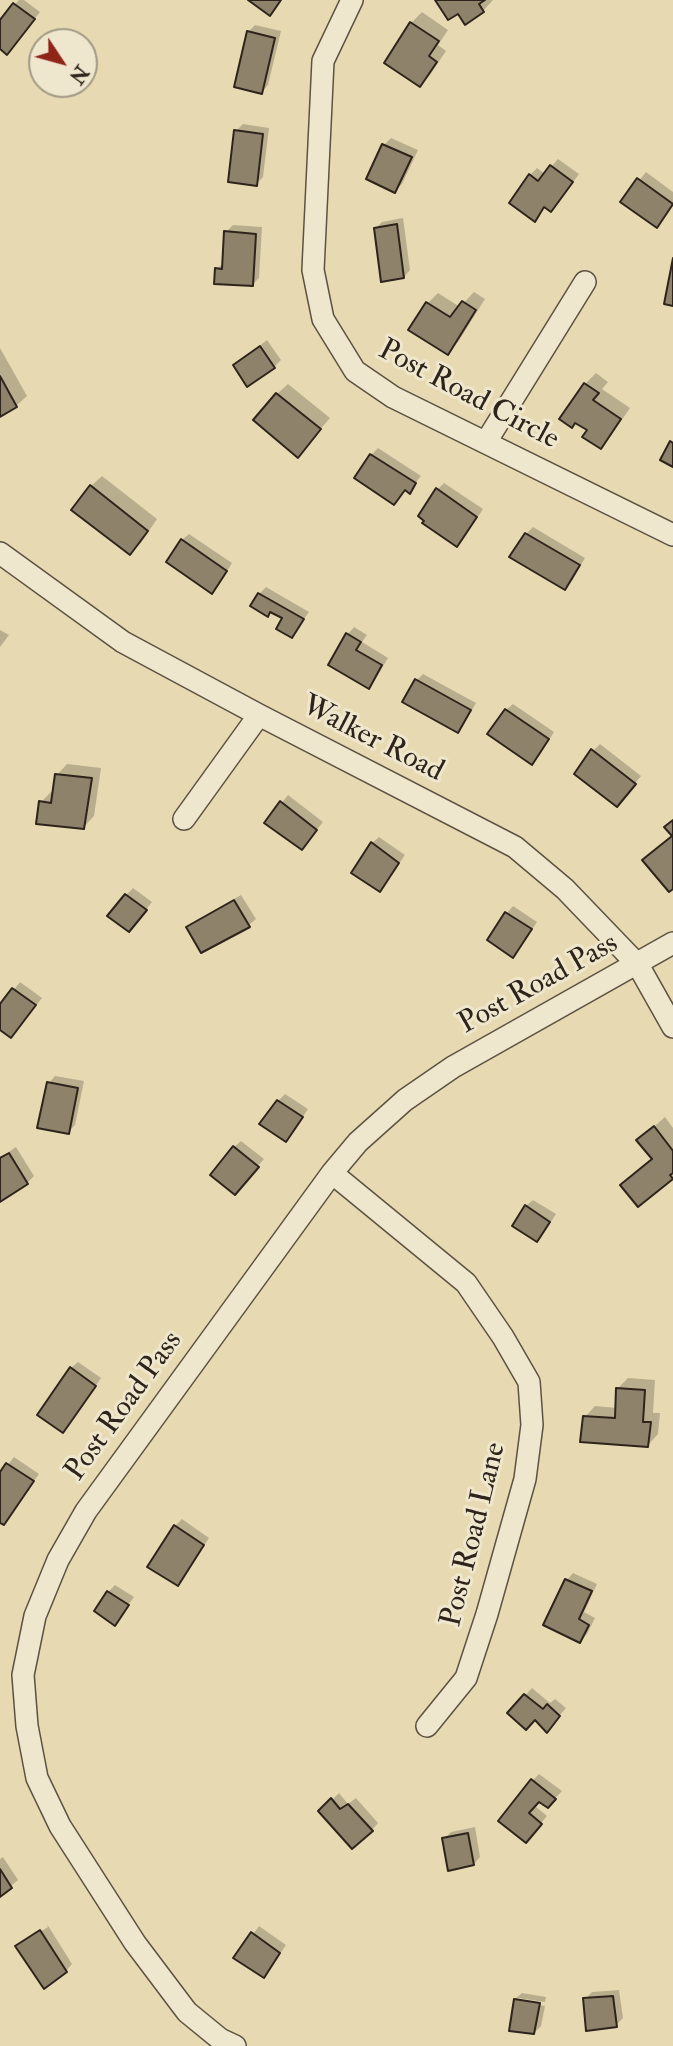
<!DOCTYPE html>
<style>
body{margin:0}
#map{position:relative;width:673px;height:2046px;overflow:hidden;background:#e7dab2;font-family:"IM FELL Double Pica",serif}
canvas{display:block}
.north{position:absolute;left:28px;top:28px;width:70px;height:70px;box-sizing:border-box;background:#efe7cd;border:2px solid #a29986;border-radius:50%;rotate:126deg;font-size:19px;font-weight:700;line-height:28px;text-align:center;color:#2e241c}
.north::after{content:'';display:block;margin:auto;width:24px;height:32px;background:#8f2418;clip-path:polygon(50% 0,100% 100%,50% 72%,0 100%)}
</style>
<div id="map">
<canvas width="673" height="2046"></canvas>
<div class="north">N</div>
</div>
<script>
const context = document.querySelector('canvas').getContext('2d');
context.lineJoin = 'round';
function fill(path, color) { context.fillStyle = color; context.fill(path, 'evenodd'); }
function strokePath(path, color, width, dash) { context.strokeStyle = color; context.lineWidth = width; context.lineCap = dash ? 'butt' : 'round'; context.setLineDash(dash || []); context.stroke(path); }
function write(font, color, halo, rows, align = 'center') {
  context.font = font + ' "IM FELL Double Pica",serif'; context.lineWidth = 6; context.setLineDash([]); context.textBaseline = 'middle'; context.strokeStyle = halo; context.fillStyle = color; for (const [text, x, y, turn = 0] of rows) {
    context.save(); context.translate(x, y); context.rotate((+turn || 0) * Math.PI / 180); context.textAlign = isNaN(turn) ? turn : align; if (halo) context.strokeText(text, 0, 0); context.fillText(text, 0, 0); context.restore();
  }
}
fill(new Path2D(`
 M19,0H24L40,12L14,46L0,47V22Z
 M438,0H493L483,11L459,12Z
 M422,12L448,30L438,45L446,51L430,75L420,85L386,62L411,23Z
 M255,25L281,31L268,85L262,92L248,32Z
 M243,124L269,128L263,177L256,184L236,131Z
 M391,138L418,150L402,184L395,191L384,145Z
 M558,159L579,174L558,203L551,210L545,206L535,219L512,202L530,175L537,168L545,174Z
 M646,172L673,192V206L657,226L622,202Z
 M403,218L410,270L404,277L375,229L382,222Z
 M233,225L262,227L259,278L252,285L217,269L224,262L226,232Z
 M474,292L485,299L458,342L447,352L410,329L428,303L438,293L460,307Z
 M267,340L281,360L274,367L248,384L235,366Z
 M0,348L27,396L16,406L0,415Z
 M596,373L608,382L602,389L630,408L611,436L601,447L590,429L576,421L562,418L585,384Z
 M288,384L330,418L298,455L277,394Z
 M378,448L421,476L409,491L406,489L394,503L357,477L371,455Z
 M102,476L157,519L141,543L130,553L74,510L91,486Z
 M444,483L483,509L464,538L457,545L437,490Z
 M533,527L585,558L572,581L565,588L526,534Z
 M189,534L232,563L219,585L212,592L182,540Z
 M266,587L309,612L291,636L284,618L272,611L268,615L259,594Z
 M354,627L367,635L362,642L388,658L375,680L368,687L348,634Z
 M0,630L9,635L0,647Z
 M423,674L476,703L464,724L458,731L416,681Z
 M513,704L554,732L539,756L532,762L506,710Z
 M600,744L641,776L623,798L593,751Z
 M67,764L101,768L94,816L84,827L41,802L51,792H54L57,775Z
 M288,795L323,822L302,848L267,822Z
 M379,837L405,855L386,883L380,890L372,843Z
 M133,888L152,902L135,923L126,895Z
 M241,895L256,919L249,925L202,951L188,928L195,921Z
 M513,906L537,922L519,949L512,956L489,939L507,913Z
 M20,982L42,998L18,1029L0,1028V1007Z
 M55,1076L84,1081L75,1125L68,1132L49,1083Z
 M285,1094L308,1109L292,1133L286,1140L278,1101Z
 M665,1117L673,1128V1177L638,1204L623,1185L654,1158L639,1140Z
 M241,1141L264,1159L241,1185L234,1147Z
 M16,1147L34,1176L27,1183L0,1200V1158Z
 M533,1200L556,1214L544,1233L537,1240L526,1206Z
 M78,1362L101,1378L69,1424L63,1431L71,1368Z
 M628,1378L655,1380L653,1413H660L658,1434L648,1445L585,1417L595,1406L617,1408L618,1388Z
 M14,1457L39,1474L10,1516L3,1523L0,1520V1475Z
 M182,1519L209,1538L184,1577L177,1584L175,1526Z
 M573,1573L597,1584L584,1612L595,1618L587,1634L580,1641L567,1580Z
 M115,1585L134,1597L114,1624L108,1592Z
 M532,1688L550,1703L555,1699L566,1708L553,1723L509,1713Z
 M539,1774L562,1791L548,1806L539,1800L535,1806L547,1816L526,1841L533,1780Z
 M339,1793L348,1804L356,1798L378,1823L372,1830L320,1812Z
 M475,1827L480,1857L474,1864L444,1839L451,1832Z
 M3,1857L18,1880L0,1895V1859Z
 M47,1924L72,1964L66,1971L17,1946L23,1941V1943L48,1927Z
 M259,1926L286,1945L270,1969L263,1976L236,1958Z
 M619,1990L623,2018L616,2025L585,1999L592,1992Z
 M522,1993L546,1997L545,2002L518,1998V2001L545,2006L541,2026L534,2033L515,1999Z`), '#0003');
const building = new Path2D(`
 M248,0H281L270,16Z
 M435,0H485L479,4L484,12L465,25L458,14L448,20Z
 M13,3L35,19L7,55L0,49V20Z
 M410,22L439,41L429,56L437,62L420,87L384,63Z
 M247,31L275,38L262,94L234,87Z
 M234,130L263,134L257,186L228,182Z
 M382,144L412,157L395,193L366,179Z
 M550,165L573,182L551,212L544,207L535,222L509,203L529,174L538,181Z
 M637,178L673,204L657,228L620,202Z
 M397,224L404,278L381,282L374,228Z
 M224,231L256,234L253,286L214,284L215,268L222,269Z
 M673,258V306L664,304Z
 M462,301L476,310L448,355L408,330L426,302L450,317Z
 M260,346L275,368L247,387L233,365Z
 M0,376L17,407L0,417Z
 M584,383L599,393L593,400L621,419L601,449L582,437L587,430L575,423L572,428L559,419Z
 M276,393L321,429L298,458L253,420Z
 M670,441L673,443V467L660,460Z
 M370,454L416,483L410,494L405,490L394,505L354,478Z
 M90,485L148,531L130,555L71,510Z
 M436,488L477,517L457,547L422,523L424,521L418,516Z
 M525,533L580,565L565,590L509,557Z
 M181,539L227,571L212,594L166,562Z
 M258,593L304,619L292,638L276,629L282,618L270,612L268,617L250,606Z
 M346,633L361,642L356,650L382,665L369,689L328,665Z
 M415,679L471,710L458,733L402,702Z
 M505,709L549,739L532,765L487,734Z
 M591,749L636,784L617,807L574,774Z
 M55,774L92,778L84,829L36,824L39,801L51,803Z
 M280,801L317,830L302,850L264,823Z
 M673,820V889L669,892L642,860L672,836L664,827Z
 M371,842L399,863L380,892L351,873Z
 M125,894L147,910L129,932L107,916Z
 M234,900L250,927L201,953L186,927Z
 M505,912L532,929L513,958L487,940Z
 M12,988L36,1005L11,1038L0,1030V1004Z
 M47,1082L78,1088L69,1134L37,1128Z
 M277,1100L303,1117L286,1142L259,1124Z
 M654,1126L673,1151V1173L670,1175L673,1179L638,1207L620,1185L652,1159L636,1140Z
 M233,1146L259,1167L235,1195L210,1175Z
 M9,1153L28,1184L0,1202V1158Z
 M525,1205L550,1222L537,1242L512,1226Z
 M70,1367L96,1386L63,1433L37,1415Z
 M616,1388L645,1390L643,1422H651L648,1447L580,1442L583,1416L615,1418Z
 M6,1463L34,1481L4,1525L0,1523V1472Z
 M174,1525L204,1545L178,1586L147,1567Z
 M565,1579L592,1591L579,1619L589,1625L580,1643L543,1625Z
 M107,1591L129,1605L115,1626L94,1611Z
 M524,1694L543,1709L547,1704L560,1716L547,1733L535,1720L526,1730L507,1713Z
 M531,1779L556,1799L548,1808L539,1802L529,1813L542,1824L526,1843L498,1821Z
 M331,1798L340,1809L348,1804L373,1831L352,1849L318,1811Z
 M468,1833L474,1865L448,1871L442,1838Z
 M0,1869L12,1888L0,1897Z
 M40,1930L67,1972L44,1989L15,1946Z
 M251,1932L280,1953L264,1978L233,1958Z
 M613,1996L617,2027L586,2031L583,1998Z
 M514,1999L540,2003L534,2034L509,2031Z`);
fill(building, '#8e836a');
strokePath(building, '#2e241c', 2);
const street = new Path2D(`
 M352,0L323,61L313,270L323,319L355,371L393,397L673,535
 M486,442L585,282
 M0,553L123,642L259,715L515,847L565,889L638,965L673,1027
 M184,819L259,715
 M332,1173L466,1283L503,1337L529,1382L532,1425L525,1479L487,1614L466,1678L427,1726
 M235,2046L220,2039L187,2012L135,1943L60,1826L37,1778L27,1726L23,1675L35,1616L58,1560L86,1511L332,1173L358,1142L405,1100L453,1067L673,943`);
strokePath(street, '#5c5242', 24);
strokePath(street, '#efe7cd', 21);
write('30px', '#2e241c', '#efe7cd', [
 ["Post Road Circle",468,396,28],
 ["Walker Road",372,740,27],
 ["Post Road Pass",539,985,-29],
 ["Post Road Pass",125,1407,-54],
 ["Post Road Lane",475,1535,-76]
]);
</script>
